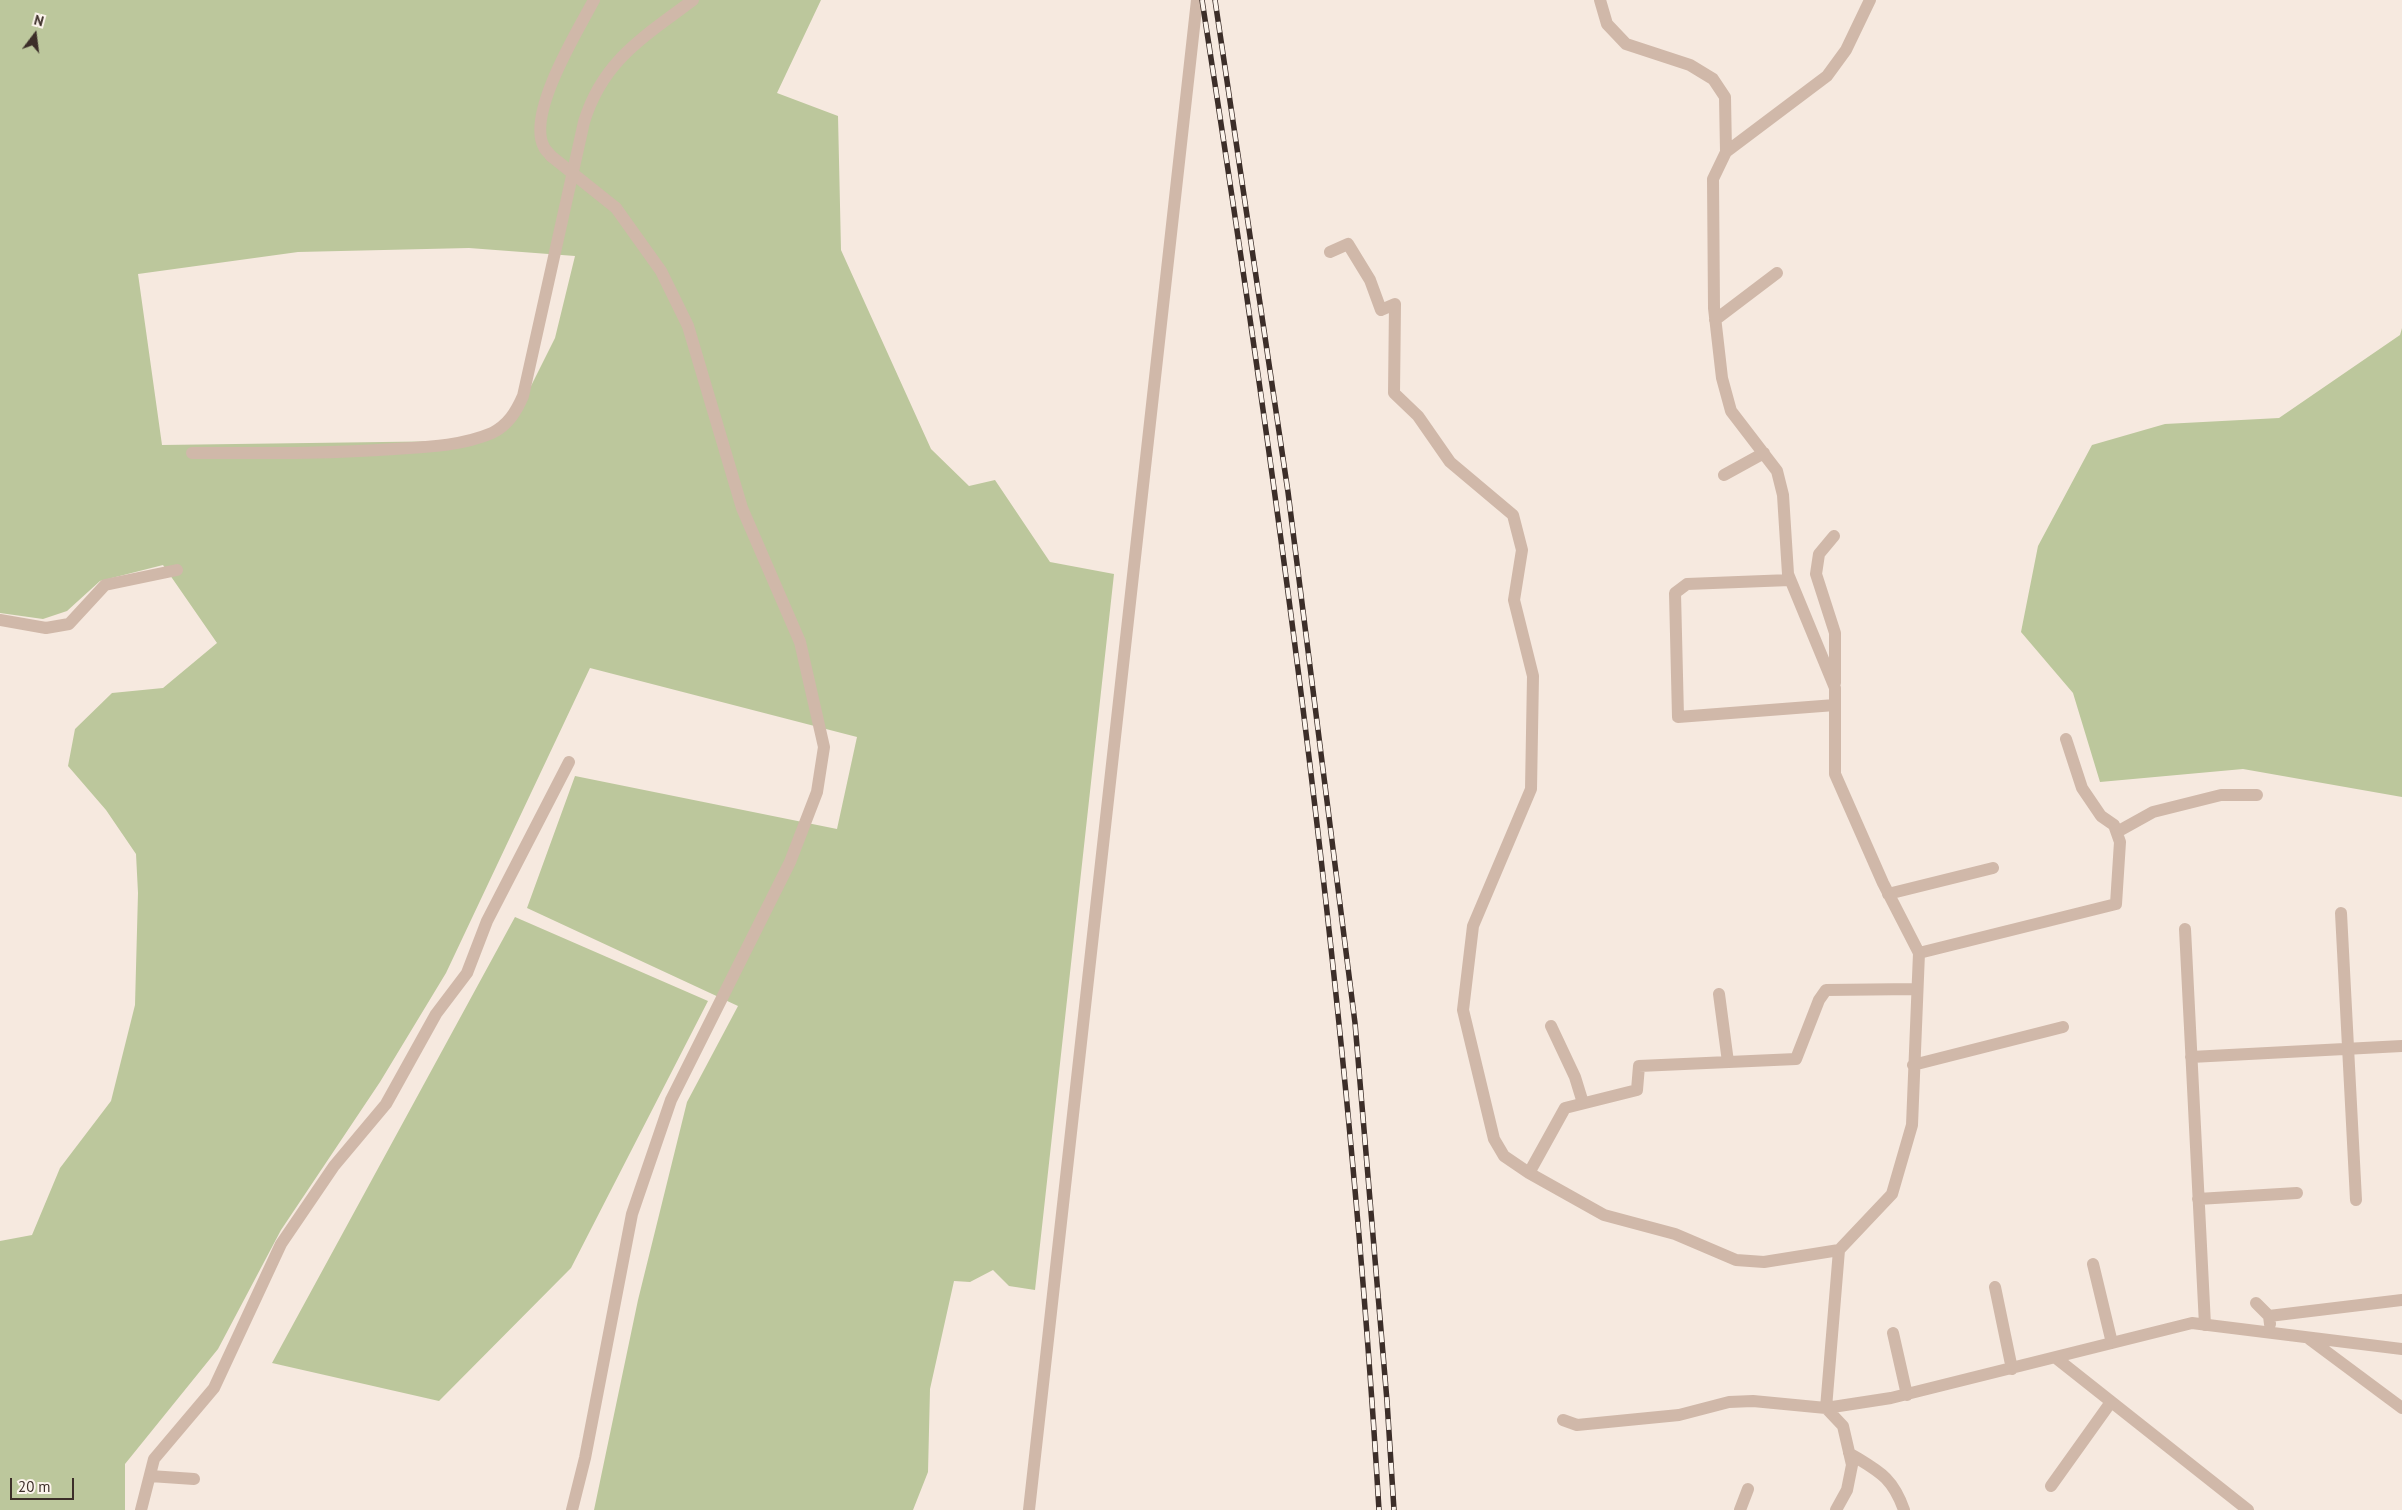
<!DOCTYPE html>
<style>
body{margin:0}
#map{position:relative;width:2402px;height:1510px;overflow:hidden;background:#f6e9df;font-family:"PT Sans",sans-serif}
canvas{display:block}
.north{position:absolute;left:10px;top:10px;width:50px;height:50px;-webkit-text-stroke:4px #fcf4ec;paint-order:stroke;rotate:15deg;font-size:14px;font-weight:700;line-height:20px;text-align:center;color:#3c2e29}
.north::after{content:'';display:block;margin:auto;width:18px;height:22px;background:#3c2e29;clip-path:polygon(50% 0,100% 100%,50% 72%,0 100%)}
.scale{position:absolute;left:10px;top:1478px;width:64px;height:22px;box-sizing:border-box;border:2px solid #3c2e29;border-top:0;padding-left:6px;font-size:15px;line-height:18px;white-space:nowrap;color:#3c2e29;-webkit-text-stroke:4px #fcf4ec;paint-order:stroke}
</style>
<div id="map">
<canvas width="2402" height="1510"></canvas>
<div class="north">N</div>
<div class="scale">20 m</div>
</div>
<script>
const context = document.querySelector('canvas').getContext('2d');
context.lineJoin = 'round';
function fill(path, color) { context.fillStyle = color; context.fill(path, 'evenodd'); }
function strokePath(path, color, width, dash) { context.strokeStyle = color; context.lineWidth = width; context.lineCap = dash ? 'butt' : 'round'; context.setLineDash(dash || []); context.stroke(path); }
fill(new Path2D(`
 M0,0H821L777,93L838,116L841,250L931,449L969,486L995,480L1050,562L1114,574L1035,1290L1009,1286L993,1270L970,1282L954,1281L930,1389L928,1472L913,1510H594L638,1300L687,1102L738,1006L527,908L575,776L837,829L857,737L590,668L446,973L380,1082L281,1230L218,1349L125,1464V1510H0V1241L32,1235L60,1168L111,1101L135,1005L138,893L136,854L106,810L68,766L75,729L112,693L163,688L217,643L163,565L100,581L67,611L43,619L0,613ZM469,248L575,256L555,338L514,420L456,441L162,445L138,274L298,252Z
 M2402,328V797L2243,769L2100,782L2073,693L2021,632L2038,546L2092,445L2165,424L2279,418L2400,335Z
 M515,917L708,1001L571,1268L439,1401L272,1363Z`), '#bcc79c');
strokePath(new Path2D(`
 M1600,0L1607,24L1626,44L1690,65L1713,79L1725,97L1726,152L1713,179L1714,308L1722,378L1731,411L1777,471L1783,495L1788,574L1835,688V774L1883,883L1919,953L1912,1125L1892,1194L1839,1250L1826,1408L1843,1426L1852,1465L1847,1490L1836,1510
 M1726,152L1827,76L1846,50L1870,0
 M551,156C549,153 545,150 544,147C526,114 578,30 594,0
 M1330,252L1348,244L1370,280L1381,310L1395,304L1394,393L1418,416L1450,462L1513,515L1522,550L1514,600L1533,676L1531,789L1473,926L1463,1010L1494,1139L1504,1156L1529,1173L1604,1215L1675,1234L1736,1260L1764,1262L1839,1250
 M1715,320L1777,273
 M192,453C259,453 327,454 394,449C427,447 461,446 492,433C508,425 516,412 523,396L584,122C603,60 644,37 693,0
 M1724,475L1764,453
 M1834,536L1819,554L1816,574L1835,633V683
 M1790,580L1687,584L1675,593L1678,717L1835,705
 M0,620L46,628L69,624L105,585L177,570
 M2117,832L2153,812L2221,795H2257
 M1888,894L1993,868
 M2341,913L2356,1200
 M2185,929L2205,1325
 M1919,953L2116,904L2120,842L2114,825L2101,816L2082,788L2066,739
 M1719,994L1728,1062
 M1551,1026L1575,1077L1583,1103
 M2191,1057L2402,1046
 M1913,1065L2063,1027
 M1529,1173L1565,1108L1637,1090L1639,1066L1796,1059L1819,1000L1826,990L1916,989
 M2198,1199L2297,1193
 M2093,1264L2112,1343
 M1995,1287L2012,1369
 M2256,1303L2269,1316L2270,1324
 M2269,1316L2402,1300
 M1893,1333L1907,1395
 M2308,1338L2402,1408
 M2056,1358L2248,1510
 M1563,1420L1577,1425L1679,1415L1729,1402L1753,1401L1826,1408L1891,1398L2192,1323L2402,1349
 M1849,1453C1878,1471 1892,1476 1904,1510
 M150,1476L194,1479
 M2051,1486L2111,1402
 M141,1510L154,1459L214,1388L281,1244L334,1166L386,1104L436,1014L467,973L487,921L569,762
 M572,1510L585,1458L632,1214L671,1100L790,862L817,792L824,747L800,642L742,508L688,326L661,271L616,208
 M1029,1510L1197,0
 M1740,1510L1748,1489`), '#d0b8a9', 12);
const rail = new Path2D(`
 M1202,0C1280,501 1349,1004 1379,1510
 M1215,0L1288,492L1355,1023L1387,1401L1394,1510`);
strokePath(rail, '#3c2e29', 5.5);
strokePath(rail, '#fcf4ec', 4, [11]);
strokePath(new Path2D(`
 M551,156L616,208`), '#d0b8a9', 12);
</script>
